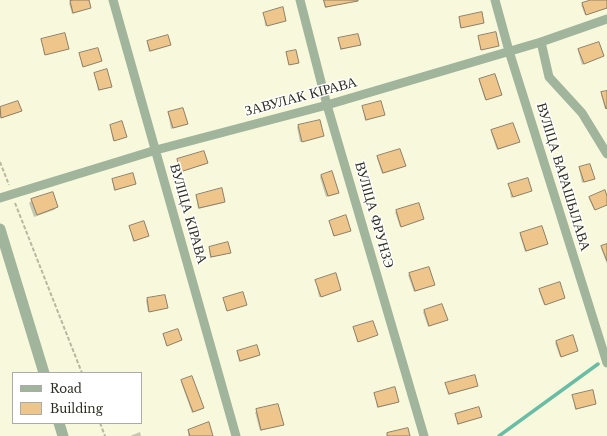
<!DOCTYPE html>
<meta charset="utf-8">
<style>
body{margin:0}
#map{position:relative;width:607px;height:436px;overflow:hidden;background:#f8f9dc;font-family:"Libre Baskerville",serif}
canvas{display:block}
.legend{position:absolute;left:12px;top:372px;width:130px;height:52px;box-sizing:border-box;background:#fff;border:1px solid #ababa7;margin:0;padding:5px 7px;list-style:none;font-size:12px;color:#2e2e23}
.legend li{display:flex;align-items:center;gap:8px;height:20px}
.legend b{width:20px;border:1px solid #ababa7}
</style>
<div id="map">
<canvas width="607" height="436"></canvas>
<ul class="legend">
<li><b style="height:5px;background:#a1b59d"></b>Road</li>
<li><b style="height:11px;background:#eec68b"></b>Building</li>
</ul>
</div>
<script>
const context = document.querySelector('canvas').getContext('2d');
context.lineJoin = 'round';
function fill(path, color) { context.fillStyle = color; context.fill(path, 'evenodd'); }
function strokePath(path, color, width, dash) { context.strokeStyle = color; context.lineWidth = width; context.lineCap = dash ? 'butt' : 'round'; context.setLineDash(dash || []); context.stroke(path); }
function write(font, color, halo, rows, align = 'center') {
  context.font = font + ' "Libre Baskerville",serif'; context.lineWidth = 3; context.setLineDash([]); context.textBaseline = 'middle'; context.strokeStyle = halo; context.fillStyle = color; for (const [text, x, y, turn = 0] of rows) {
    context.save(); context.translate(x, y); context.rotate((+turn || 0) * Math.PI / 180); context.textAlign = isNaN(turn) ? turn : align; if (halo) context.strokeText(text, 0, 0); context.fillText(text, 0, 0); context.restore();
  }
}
fill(new Path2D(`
 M77,0H88L90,8L72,14L69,3Z
 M323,0H357L325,8Z
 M595,0H607V8L585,15L581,5Z
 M264,13L284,21L265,26Z
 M459,18L483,23L460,28Z
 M479,37L498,46L480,50Z
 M339,39L360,45L340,50Z
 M42,40L68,48L44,55Z
 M147,42L170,45L149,52Z
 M579,50L603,56L582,65L578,51Z
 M287,53L296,63L288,65Z
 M80,54L101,61L82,67Z
 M95,74L111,86L98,91Z
 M480,80L499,96L485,100L479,81Z
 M607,92V108L605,109L601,94Z
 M17,102L19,112L0,118V108Z
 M363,107L384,114L365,121Z
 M168,113L187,124L171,129Z
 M319,121L323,136L300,142L297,127Z
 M110,125L126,137L113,141Z
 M492,131L519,142L497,150L491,132Z
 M204,152L206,164L179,172L177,160Z
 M378,157L404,167L382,174L377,158Z
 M579,168L594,179L582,183Z
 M321,176L337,194L326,197L320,177Z
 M112,179L135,184L114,191Z
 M509,185L530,191L511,198Z
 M221,189L223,203L198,209L196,196Z
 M590,198H607V205L594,210L589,199Z
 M32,200L57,207L54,210L34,217L29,203Z
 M397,211L423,219L400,227L395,212Z
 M330,222L348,232L333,236Z
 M130,227L148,236L133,242Z
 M521,234L547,244L525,252L520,235Z
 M607,245V264L601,248Z
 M209,248L229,252L210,258Z
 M428,268L433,285L414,292L408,275Z
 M316,281L340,290L319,297Z
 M540,289L564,298L544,305L539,291Z
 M165,296L167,308L148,312L146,300Z
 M224,299L244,306L226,311Z
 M425,310L446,320L428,327L423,312Z
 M354,328L377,335L357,342Z
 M164,335L181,340L166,346Z
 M557,342L577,351L560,357L555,343Z
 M256,346L258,356L239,362L237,352Z
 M182,381L203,408L202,409L192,413L181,382Z
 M446,384L477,386L448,395Z
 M375,394L396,403L377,408Z
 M573,396L595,404L575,410Z
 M278,405L281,425L260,431L255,412Z
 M456,415L481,417L457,425Z
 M208,424L212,436H188V431Z
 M140,432L141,436H130Z`), '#0003');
strokePath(new Path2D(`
 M499,436L598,364`), '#69bca5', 3.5);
const building = new Path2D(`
 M74,0H89L91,8L73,13L70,1Z
 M324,0H358V1L326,7Z
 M591,0H607V8L586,15L582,3Z
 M283,7L286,21L267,26L263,13Z
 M482,12L484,23L461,28L459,17Z
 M496,32L499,46L481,50L478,36Z
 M65,33L69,49L45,55L41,39Z
 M358,34L361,45L341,49L338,38Z
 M168,35L171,45L150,51L147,41Z
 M599,42L604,56L584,64L578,49Z
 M98,48L102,61L83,67L79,53Z
 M296,50L299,63L289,65L286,52Z
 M107,69L112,87L99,90L94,73Z
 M495,74L502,95L486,100L479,79Z
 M607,91V108L606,109L601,92Z
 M18,101L22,111L1,118L0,107Z
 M381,101L385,115L366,120L362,106Z
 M183,108L188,124L173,128L168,112Z
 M320,120L324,136L302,142L298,125Z
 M122,121L127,137L114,141L110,125Z
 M513,123L520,142L498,149L491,130Z
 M400,149L406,166L383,173L377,156Z
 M204,151L208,163L180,172L177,159Z
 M590,164L595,179L584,182L579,167Z
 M332,171L339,193L328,196L321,175Z
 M133,173L136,184L115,190L112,179Z
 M528,178L532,191L513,197L508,184Z
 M222,188L225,202L199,208L196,195Z
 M605,190L607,196V205L595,210L589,197Z
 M53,192L58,207L37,215L31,199Z
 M419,203L424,219L401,227L396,210Z
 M346,215L351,231L334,236L329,221Z
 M144,221L149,236L134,241L129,226Z
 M542,226L548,244L526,251L520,233Z
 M228,242L231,253L211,257L209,247Z
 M607,244V261L601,246Z
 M429,267L435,285L415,291L409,273Z
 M336,273L341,290L321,297L315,280Z
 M560,282L565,298L545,305L539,289Z
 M243,292L247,305L227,311L223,298Z
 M165,295L168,308L149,312L147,298Z
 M442,304L448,320L429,326L424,310Z
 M373,321L378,335L358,342L353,327Z
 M178,329L182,340L167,346L163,334Z
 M573,335L578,351L561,357L556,341Z
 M257,345L260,355L240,361L237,351Z
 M475,375L478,386L449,394L445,383Z
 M192,376L204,408L193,412L181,380Z
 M395,387L399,402L378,407L374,393Z
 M593,390L596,404L576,409L572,395Z
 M278,404L284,425L261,430L256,409Z
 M479,407L482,417L458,424L455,414Z
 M209,422L213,436H190L188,430Z
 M408,428L410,436H387V433Z`);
fill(building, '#eec68b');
strokePath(building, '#8e7f68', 1);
strokePath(new Path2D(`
 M0,162L9,185
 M15,203L82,373
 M100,423L105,436`), '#b7b8a0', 2, [4, 2]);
strokePath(new Path2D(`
 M113,0L236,436
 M300,0L327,105L424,436
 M495,0L509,51L607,363
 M541,42L549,77L582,113L607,154
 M0,198L156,150L327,105L541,42L607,19`), '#a1b59d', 9);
strokePath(new Path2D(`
 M0,229L44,373
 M59,423L63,436`), '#a1b59d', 11);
write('14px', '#2e2e23', '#fff', [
 ["ЗАВУЛАК КІРАВА",301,97,-15],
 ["ВУЛІЦА ВАРАШЫЛАВА",563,177,73],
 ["ВУЛІЦА КІРАВА",188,214,74],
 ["ВУЛІЦА ФРУНЗЭ",374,215,74]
]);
</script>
